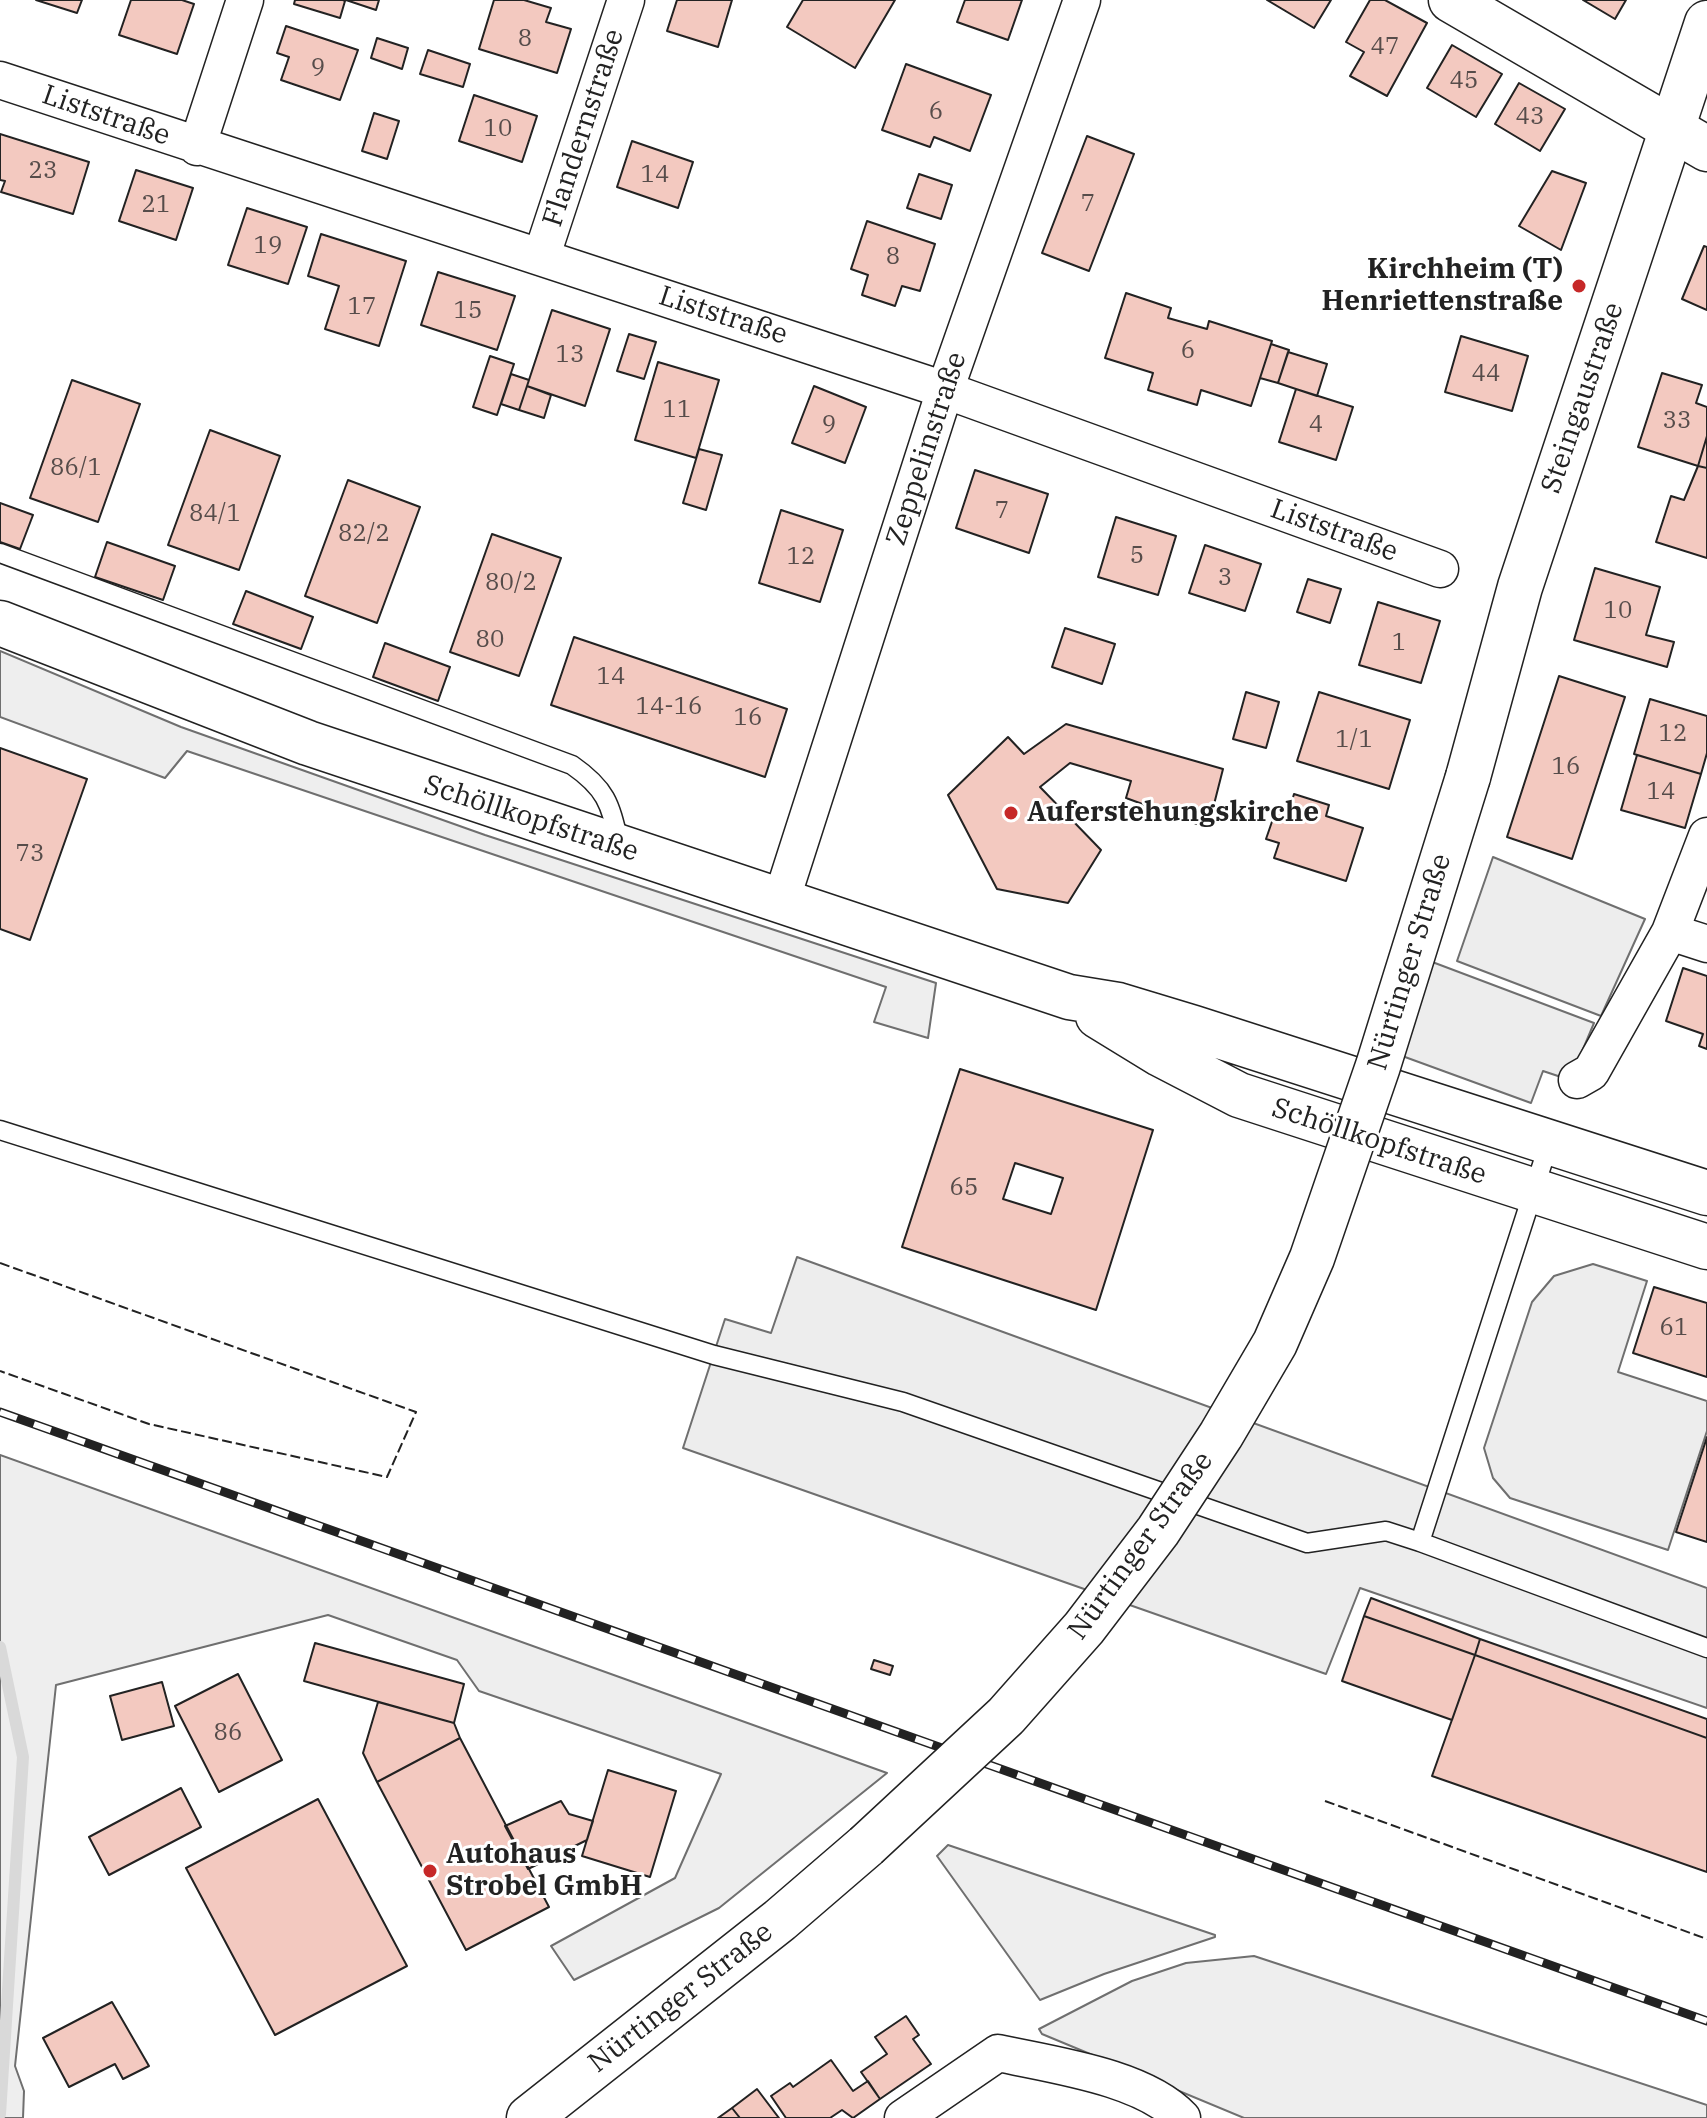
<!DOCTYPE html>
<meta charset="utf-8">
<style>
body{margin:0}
canvas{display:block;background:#fff}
</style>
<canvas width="1707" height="2118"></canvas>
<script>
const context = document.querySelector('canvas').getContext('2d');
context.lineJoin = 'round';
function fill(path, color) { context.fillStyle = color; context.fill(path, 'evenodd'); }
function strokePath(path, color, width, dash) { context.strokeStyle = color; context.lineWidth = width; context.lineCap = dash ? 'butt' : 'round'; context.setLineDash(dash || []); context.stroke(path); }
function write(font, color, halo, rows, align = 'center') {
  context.font = font + ' "IBM Plex Serif",serif'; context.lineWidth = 6; context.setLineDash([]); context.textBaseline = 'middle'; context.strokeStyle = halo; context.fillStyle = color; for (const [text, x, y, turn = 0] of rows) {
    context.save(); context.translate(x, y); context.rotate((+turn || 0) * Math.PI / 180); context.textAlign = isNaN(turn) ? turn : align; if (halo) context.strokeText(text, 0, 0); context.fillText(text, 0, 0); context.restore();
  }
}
const green = new Path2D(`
 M0,651L181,727L485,835L936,983L928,1038L874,1022L886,987L187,751L165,778L0,717Z
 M0,1455L887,1773L719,1908L574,1980L551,1946L675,1878L721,1774L479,1691L457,1660L328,1615L56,1685L15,2066L24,2091L23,2118H0Z
 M948,1845L1215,1935V1937L1104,1974L1040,2000L937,1856Z
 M1254,1956L1707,2105V2118H1244L1042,2034L1039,2029L1132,1981L1186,1963Z`);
fill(green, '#eee');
strokePath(green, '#6f6f6f', 2);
const parking = new Path2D(`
 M1493,857L1645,919L1601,1016L1457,961Z
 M1427,960L1594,1023L1570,1080L1543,1071L1531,1103L1394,1053Z
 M797,1257L1707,1588V1708L1360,1588L1326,1674L683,1448L725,1319L771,1333Z
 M1593,1264L1647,1281L1618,1372L1707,1401V1431L1668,1550L1510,1498L1493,1478L1484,1448L1532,1302L1554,1276Z`);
fill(parking, '#ededed');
strokePath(parking, '#6f6f6f', 2);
strokePath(new Path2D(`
 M0,1647L23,1757L0,2114`), '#d9d9d9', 12);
const building = new Path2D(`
 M36,0H82L77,13Z
 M131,0H182L194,4L177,54L119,35Z
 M295,0H343L345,1L340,18L294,4Z
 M346,0H379L376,10Z
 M494,0H524L551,8L546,22L571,29L557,73L479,49Z
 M677,0H732L718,47L667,31Z
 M803,0H895L855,68L787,27Z
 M965,0H1022L1008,40L957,22Z
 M1267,0H1331L1314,28Z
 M1370,0H1385L1427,23L1387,96L1350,76L1364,52L1346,42Z
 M1583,0H1626L1615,19Z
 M286,26L358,50L340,100L281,80L289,57L277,53Z
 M377,38L408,48L402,69L371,58Z
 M1452,45L1502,74L1476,117L1427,88Z
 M428,50L470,64L463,87L420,74Z
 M906,64L991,95L970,151L934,137L930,147L882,130Z
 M1519,83L1565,109L1540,151L1495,124Z
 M474,95L537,116L522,162L459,141Z
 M374,113L399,121L387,159L362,151Z
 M0,134L89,162L73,214L1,192L5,181L0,180Z
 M1087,136L1134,154L1089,271L1042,253Z
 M632,141L693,162L678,208L617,187Z
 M136,170L193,188L176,240L119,221Z
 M1552,171L1586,183L1561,250L1519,226Z
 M919,174L952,185L941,219L907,208Z
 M247,208L307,227L288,284L228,265Z
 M867,221L935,244L920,291L902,286L895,306L862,295L868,275L851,269Z
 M321,234L406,261L379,346L325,329L339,286L308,276Z
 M1704,246L1707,247V310L1682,299Z
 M438,272L515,296L497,350L421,325Z
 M1126,293L1171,308L1168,318L1207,329L1209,321L1272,341L1251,406L1201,390L1197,405L1148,390L1153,373L1105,358Z
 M552,310L610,329L585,406L527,386Z
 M629,334L656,342L644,379L617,371Z
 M1461,336L1528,356L1512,411L1445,392Z
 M1271,344L1289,350L1278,383L1260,378Z
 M1288,352L1327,364L1317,396L1278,383Z
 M490,356L514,364L497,415L473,407Z
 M658,362L719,380L696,458L635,440Z
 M1662,373L1702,385L1696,403L1707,407V436L1698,466L1638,447Z
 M511,374L529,380L519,410L501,404Z
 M72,380L140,404L98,522L30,498Z
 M527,386L551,395L544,418L519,410Z
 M814,386L866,407L845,463L792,443Z
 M1296,389L1353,407L1336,460L1279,442Z
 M210,430L280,456L239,570L168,545Z
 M1707,436V468L1698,466Z
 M699,449L722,455L706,510L683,503Z
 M1698,466L1707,468V558L1656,542L1671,496L1684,500Z
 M975,470L1048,494L1029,553L956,528Z
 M348,480L420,507L377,623L305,596Z
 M0,503L33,515L20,549L0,542Z
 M781,510L843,530L820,602L759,583Z
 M1116,517L1176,536L1158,595L1098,577Z
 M492,534L561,558L519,676L450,652Z
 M107,542L175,566L163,600L95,577Z
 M1205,545L1261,564L1245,611L1189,593Z
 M1595,568L1660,587L1646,635L1674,642L1667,667L1574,640Z
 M1308,579L1341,589L1330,623L1297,612Z
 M246,591L313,617L301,649L233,624Z
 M1378,602L1440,621L1421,683L1359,665Z
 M1065,628L1115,644L1102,684L1052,667Z
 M574,637L787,709L765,777L551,705Z
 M385,643L450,667L438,701L373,677Z
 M1559,676L1625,697L1572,859L1507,837Z
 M1246,692L1279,702L1266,748L1233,739Z
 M1319,692L1410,720L1389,789L1297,761Z
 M1650,699L1707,716V753L1701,774L1634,754Z
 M1066,724L1223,769L1208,828L1126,798L1131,781L1070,763L1040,787L1101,850L1068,903L997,889L948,795L1008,737L1024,754Z
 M0,748L87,779L30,940L0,929Z
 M1637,755L1701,774L1685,828L1621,810Z
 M1294,794L1329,805L1326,816L1363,828L1346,881L1274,858L1279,843L1266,839L1276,810L1288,814Z
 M1683,968L1707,976V1049L1699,1046L1703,1034L1666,1021Z
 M960,1069L1153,1130L1096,1310L902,1247ZM1015,1163L1063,1178L1051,1214L1003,1199Z
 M1654,1287L1707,1303V1377L1633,1353Z
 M1707,1437V1542L1676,1532Z
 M1371,1598L1480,1639L1475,1655L1364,1616Z
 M1364,1616L1475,1655L1452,1720L1342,1681Z
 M1480,1639L1707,1719V1738L1475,1655Z
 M315,1643L464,1684L454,1723L304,1681Z
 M1475,1655L1707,1738V1872L1432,1776Z
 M874,1660L893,1666L890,1675L871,1669Z
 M238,1674L282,1760L219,1792L175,1706Z
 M162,1682L174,1726L122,1740L110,1696Z
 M378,1702L454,1723L460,1738L377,1782L363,1753Z
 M460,1738L549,1907L466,1950L377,1782Z
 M608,1770L676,1791L650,1877L582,1856Z
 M181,1788L201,1827L109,1875L89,1837Z
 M318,1799L407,1966L275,2035L186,1868Z
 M561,1801L569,1814L593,1821L587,1840L528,1869L505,1826Z
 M112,2002L149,2066L123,2079L115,2064L69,2087L43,2038Z
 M906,2016L919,2035L913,2039L931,2064L880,2099L861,2072L887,2054L875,2037Z
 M831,2060L853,2091L868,2081L880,2099L853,2118L842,2110L830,2118H786L771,2096L790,2083L793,2087Z
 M757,2089L779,2118H740L732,2108Z
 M732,2108L740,2118H718Z`);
fill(building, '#f3c9c0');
strokePath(building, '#222', 2);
const service = new Path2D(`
 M0,553L572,765C608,790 610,805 620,846
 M0,1130L714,1355L903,1402L1307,1543L1386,1531L1420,1542
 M1549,1143L1420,1542L1707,1648`);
const minor = new Path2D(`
 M0,80L945,390L1440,569
 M197,147L245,0
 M542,255L626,0
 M781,901L945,390L1082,0
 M1670,932L1707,944
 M1577,1080L1591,1072L1670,932L1707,836
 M903,2118L998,2053C1053,2065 1144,2077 1182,2118`);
const tertiary = new Path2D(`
 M1451,0L1707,149`);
const secondary = new Path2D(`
 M0,623L308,743L1069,997L1118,1005L1194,1028L1707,1193
 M1468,777L1520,587L1707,23
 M1098,1016L1160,1054L1239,1095L1707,1247
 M529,2118L780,1920L866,1846`);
strokePath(service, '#222', 21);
strokePath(minor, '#222', 39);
strokePath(tertiary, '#222', 47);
strokePath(secondary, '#222', 47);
strokePath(service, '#fff', 18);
strokePath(minor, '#fff', 36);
strokePath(tertiary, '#fff', 44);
strokePath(secondary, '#fff', 44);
const rail = new Path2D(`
 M0,1412L1707,2021`);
strokePath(rail, '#222', 9);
strokePath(rail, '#fff', 6, [18]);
const secondaryBridge = new Path2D(`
 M866,1846L1006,1716L1084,1628L1158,1531L1221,1435L1275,1343L1312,1258L1378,1066L1468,777`);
strokePath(secondaryBridge, '#222', 47, []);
strokePath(secondaryBridge, '#fff', 44);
strokePath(new Path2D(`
 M0,1263L416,1412L387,1477L149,1424L0,1371
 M1325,1801L1707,1939`), '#222', 2, [10, 4]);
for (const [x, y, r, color] of [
 [1579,286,8,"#c62828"],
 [1011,813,8,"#c62828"],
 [430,1871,8,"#c62828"]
]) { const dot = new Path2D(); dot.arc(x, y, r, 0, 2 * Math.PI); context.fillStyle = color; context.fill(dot); strokePath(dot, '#fff', 3); }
write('24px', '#564c4a', null, [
 ["8",525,39],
 ["47",1385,47],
 ["9",318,68],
 ["45",1464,81],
 ["6",936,112],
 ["43",1530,117],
 ["10",498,129],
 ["23",43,171],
 ["14",655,175],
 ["7",1088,204],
 ["21",156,205],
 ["19",268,246],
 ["8",893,257],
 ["17",362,307],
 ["15",468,311],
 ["6",1188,351],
 ["13",570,355],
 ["44",1486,374],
 ["11",677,410],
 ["33",1677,421],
 ["9",829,425],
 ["4",1316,425],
 ["86/1",76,468],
 ["7",1002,511],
 ["84/1",215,514],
 ["82/2",364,534],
 ["5",1137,556],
 ["12",801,557],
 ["3",1225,578],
 ["80/2",511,583],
 ["10",1618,611],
 ["80",490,640],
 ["1",1399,643],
 ["14",611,677],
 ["14-16",669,707],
 ["16",748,718],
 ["12",1673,734],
 ["1/1",1354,740],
 ["16",1566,767],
 ["14",1661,792],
 ["73",30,854],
 ["65",964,1188],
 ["61",1674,1328],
 ["86",228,1733]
]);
write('28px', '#222', '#fff', [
 ["Liststraße",106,116,19],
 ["Flandernstraße",584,128,-72],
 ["Liststraße",723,316,18],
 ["Steingaustraße",1583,398,-71],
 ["Zeppelinstraße",927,449,-72],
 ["Liststraße",1334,531,20],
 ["Schöllkopfstraße",531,819,18],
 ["Nürtinger Straße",1410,962,-73],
 ["Schöllkopfstraße",1379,1142,18],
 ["Nürtinger Straße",1141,1546,-54],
 ["Nürtinger Straße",681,1998,-38]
]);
write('bold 28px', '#222', '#fff', [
 ["Kirchheim (T)",1563,270,"right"],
 ["Henriettenstraße",1563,302,"right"],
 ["Auferstehungskirche",1027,813],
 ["Autohaus",446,1855],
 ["Strobel GmbH",446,1887]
], 'left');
</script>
